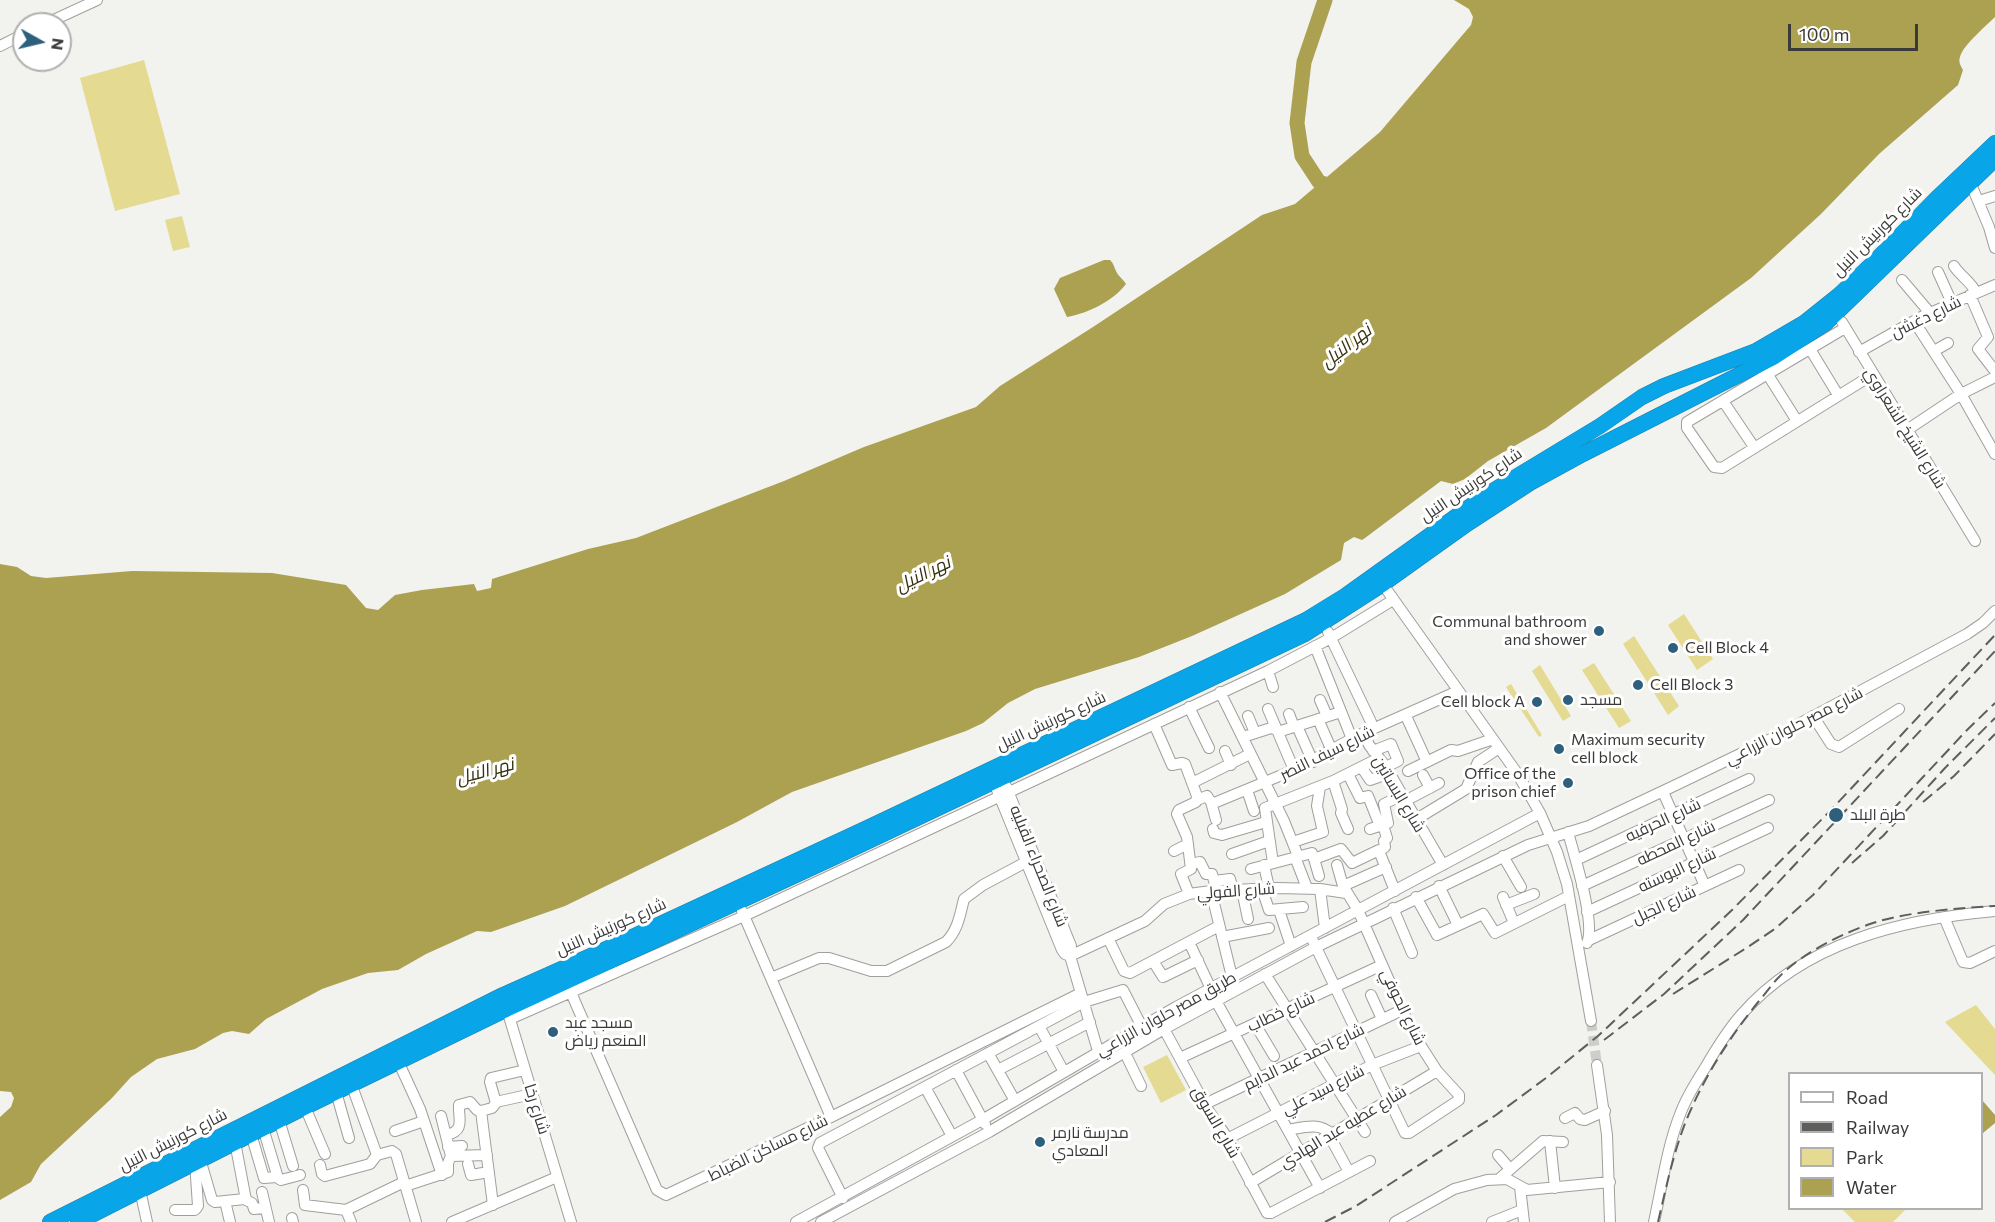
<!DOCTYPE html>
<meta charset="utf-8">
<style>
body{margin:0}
#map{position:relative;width:1995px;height:1222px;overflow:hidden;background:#f2f2ee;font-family:Commissioner,sans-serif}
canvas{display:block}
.legend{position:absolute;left:1788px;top:1072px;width:195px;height:138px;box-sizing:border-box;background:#fff;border:2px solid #b0b0b0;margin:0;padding:8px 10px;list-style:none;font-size:18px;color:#3a3a39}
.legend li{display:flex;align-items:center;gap:12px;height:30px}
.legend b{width:30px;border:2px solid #b0b0b0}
.north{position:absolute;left:12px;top:12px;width:60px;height:60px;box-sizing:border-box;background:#fff;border:2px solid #b0b0b0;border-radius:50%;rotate:98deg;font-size:16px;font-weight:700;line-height:24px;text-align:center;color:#3a3a39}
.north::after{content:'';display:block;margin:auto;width:21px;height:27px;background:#2e607e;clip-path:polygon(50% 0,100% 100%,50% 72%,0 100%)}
.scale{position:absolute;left:1788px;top:24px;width:130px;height:27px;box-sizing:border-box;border:3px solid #3a3a39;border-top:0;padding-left:8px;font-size:18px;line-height:21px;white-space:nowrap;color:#3a3a39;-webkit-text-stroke:4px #fff;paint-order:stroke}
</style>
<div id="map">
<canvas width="1995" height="1222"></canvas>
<ul class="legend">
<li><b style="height:8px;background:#fff"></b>Road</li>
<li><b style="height:8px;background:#5e5e5d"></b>Railway</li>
<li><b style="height:16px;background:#e5da91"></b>Park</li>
<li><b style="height:16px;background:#aca051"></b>Water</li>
</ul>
<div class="north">N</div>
<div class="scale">100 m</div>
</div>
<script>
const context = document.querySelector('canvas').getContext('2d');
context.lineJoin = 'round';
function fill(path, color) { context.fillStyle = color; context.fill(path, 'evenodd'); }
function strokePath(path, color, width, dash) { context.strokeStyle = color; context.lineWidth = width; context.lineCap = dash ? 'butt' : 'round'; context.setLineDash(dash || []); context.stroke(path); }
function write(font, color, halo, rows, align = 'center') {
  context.font = font + ' Commissioner,Cairo,sans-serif'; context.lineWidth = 6; context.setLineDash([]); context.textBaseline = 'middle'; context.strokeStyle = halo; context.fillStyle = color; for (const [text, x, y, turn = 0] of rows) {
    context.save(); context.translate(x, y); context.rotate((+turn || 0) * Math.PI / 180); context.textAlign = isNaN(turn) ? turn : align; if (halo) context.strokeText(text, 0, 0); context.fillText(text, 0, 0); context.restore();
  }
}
fill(new Path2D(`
 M144,60L180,194L115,211L80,78Z
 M182,216L190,247L173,251L165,220Z
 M1684,614L1713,659L1697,670L1668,625Z
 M1634,636L1679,706L1668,715L1623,644Z
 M1594,663L1631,721L1619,728L1582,670Z
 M1540,665L1571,716L1563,721L1532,671Z
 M1511,684L1542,735L1539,737L1506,687Z
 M1976,1005L1995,1029V1075L1945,1022Z
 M1167,1055L1186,1090L1161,1103L1143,1067Z
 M1842,1209H1906L1893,1222H1855Z`), '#e5da91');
fill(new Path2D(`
 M1454,0H1995V17C1986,26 1963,45 1960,57C1958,62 1961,66 1963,70L1958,85L1879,154L1821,214L1751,278L1546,428L1488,461L1465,479L1453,484L1441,481L1365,538L1362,540L1354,537L1344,543L1341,560L1285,594L1192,636L1139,657L1035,689L1008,703L983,723L966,731L792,792L737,822L565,906L491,932L477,931L426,954L398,970L368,973L322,989L266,1019L249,1034L232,1031L223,1033L195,1049L157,1059L131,1077L111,1099L41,1164L31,1182L0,1200V1117L11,1107L14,1098L11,1092L0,1091V564L17,567L31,576L46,578L132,571L272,573L346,585L366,608L378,610L395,595L422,590L474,584L477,591L491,588L492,579L588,549L636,538L784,481L864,447L976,407L1000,386L1093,327L1262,215L1295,204L1380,132L1471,25L1473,17L1469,9Z
 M1104,260H1110C1114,264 1114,267 1116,271C1118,276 1123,279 1126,284C1112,302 1088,313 1067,317L1054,289L1060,278Z
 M1982,1100L1995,1115V1123L1983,1133L1982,1131Z`), '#aca051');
strokePath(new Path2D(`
 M1325,0L1304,62L1297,123L1302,156L1319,182L1337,188`), '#aca051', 15);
strokePath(new Path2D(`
 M1591,1021L1597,1065`), '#cdcdca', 10, [10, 5]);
const minor = new Path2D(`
 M45,24L97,0
 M0,46L24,34
 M1970,182L1989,227L1995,248
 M1979,201L1995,196
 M1954,266C1960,276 1972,282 1976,293
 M1938,272L1952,303
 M1902,280L1930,313
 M1970,295L1988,337L1978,349L1995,371
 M1914,321L1961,394L1995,454
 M1842,322L1975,541
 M1845,328L1687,422V428L1714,467L1722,468L1872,375
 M1810,349L1838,395
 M1934,351L1948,343
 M1859,352L1923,316L1995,285
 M1768,375L1797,421
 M1723,401L1754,447
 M1907,430L1961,394L1995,377
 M1379,579L1517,773L1540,813L1557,852L1567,884L1591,1021
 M1328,632L1371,722L1372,729L1367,740L1369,745L1386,767L1443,865
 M1315,646L1352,739
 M1268,671L1273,687
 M1220,692L1284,821L1298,856
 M1320,700L1327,716
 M1189,707L1209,748
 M1268,709L1294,770
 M1289,714L1294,727
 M1248,716L1255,733
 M1406,716L1427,762
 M1813,716L1831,744L1839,747L1899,709
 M1318,719L1332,751
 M1154,724L1172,765L1182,763L1185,764L1197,796L1196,802L1179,810L1177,814L1187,837L1191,869L1181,874L1189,894
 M1297,726L1313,762
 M1243,737L1271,728L1281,731L1341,712
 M1225,751L1231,765
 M1373,751L1391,744L1398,761L1386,767
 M1362,768L1370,780L1390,773
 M1408,771L1451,750L1458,751L1493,739
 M1348,774L1360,798L1368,796L1380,826
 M1423,775L1430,788
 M1333,781L1342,809L1341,813L1348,829
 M1192,783L1250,754
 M1006,786L1071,946L1070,956L1098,1051
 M997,790L1062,950L1065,954L1070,956
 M1247,790L1254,811
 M1663,792L1705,886
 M1197,800L1207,796L1211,802L1214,803L1294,770L1359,735L1458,691
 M1405,801L1439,783
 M1211,802L1216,820
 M1415,820L1466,789L1478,762L1499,748
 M1383,825L1387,838L1384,841L1385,847L1379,851L1395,891
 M1213,829L1214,833L1222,835L1266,822
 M1370,829L1388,823L1384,804L1402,795
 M1568,832C1574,855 1596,923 1587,943
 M1293,842L1323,832L1317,806L1320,787
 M1174,851L1188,844
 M1232,854L1269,841
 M1313,855L1319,876
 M1503,856L1521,887
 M1295,857L1307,888
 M1314,859L1341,849L1352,863L1379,850
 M1576,860L1749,779
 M1273,863L1265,808L1333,781L1379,758
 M1191,864L1200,862L1206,874H1212L1217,891
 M1264,865L1269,888
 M1251,869L1312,853
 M1214,881L1230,879L1233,890
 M1343,886L1386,867
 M1439,886L1458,925
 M1582,886L1769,800
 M1262,889L1269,910L1303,907
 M1320,889L1325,928
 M1242,890L1248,919
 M1211,891L1232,977
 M1416,897L1437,935L1483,914L1495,933L1569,896
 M1503,897L1514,923
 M1506,905L1534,894
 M1393,908L1412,953
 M1279,910L1291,946
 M742,911L831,1117
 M1587,912L1768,828
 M1944,917L1963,962L1970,963L1995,951
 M1222,937L1269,928
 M1108,938L1124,971L1130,973L1219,926
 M1589,940L1739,870
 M1313,941L1405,1133H1409L1459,1100V1095L1437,1071L1421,1046L1402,1010L1358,910L1343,886L1337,865
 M1189,942L1211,989
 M1070,956L1145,921L1164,904L1189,894L1211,891L1277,888L1320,889L1346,893
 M1153,961L1163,977L1198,960
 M1265,974L1365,1132
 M771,978L819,958H829L871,971H887L946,942C958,930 960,915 964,899L983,885L1026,862
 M569,988L657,1190L666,1195L831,1117L1081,993
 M1371,995L1382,1019
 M1216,1001L1320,1188
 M508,1013L571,1222
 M510,1019L744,916L1268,671L1331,638L1393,600
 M1255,1024L1274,1056
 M1039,1026L1064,1072
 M1164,1029L1208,1110L1224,1133L1267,1213H1271L1370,1161
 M988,1053L1015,1101
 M1125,1053L1141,1086
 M1180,1058L1382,965
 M398,1061L420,1109L442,1175
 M1597,1065L1607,1135L1610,1222
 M956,1070L985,1124
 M998,1070L1090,1022
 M349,1078L377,1155L392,1151L396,1154L416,1222
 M925,1087L952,1136
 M336,1092L349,1138
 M496,1102L532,1094
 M1205,1104L1402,1010
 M305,1107L325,1154
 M1565,1118L1575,1113L1580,1119L1585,1120L1605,1111
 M279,1120L293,1166
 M263,1128L278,1178L281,1180L300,1175
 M1288,1130C1305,1127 1318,1122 1332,1134
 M395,1131L424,1121
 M251,1134L264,1178L277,1177
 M446,1135C466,1131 458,1118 459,1105L470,1102L477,1110L481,1111
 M1329,1135L1349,1172
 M1227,1139L1372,1065L1421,1046
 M1550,1141L1555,1188
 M235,1142L246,1200L252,1203L254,1209L264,1208
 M448,1147L462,1146
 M1498,1155L1510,1169
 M451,1156L487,1155
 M200,1159L212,1200L215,1202L245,1199
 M468,1164L471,1175L489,1172
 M320,1165L322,1174L325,1176L370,1164L377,1155
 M1499,1179L1543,1141L1563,1142
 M1250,1183L1437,1071
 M405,1186L448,1172V1163L451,1156L441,1116
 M1520,1187L1524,1222
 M140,1190L147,1222
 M303,1190L305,1205L346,1210L404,1182
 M262,1192L269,1222
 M843,1198L818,1148L820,1143L1084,1002L1123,990L1142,1027
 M225,1201L230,1222
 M493,1205L481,1111L492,1108L496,1103L490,1082L491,1078L525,1070
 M175,1210H195L198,1206L195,1162
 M346,1210L351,1222
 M292,1218L293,1222
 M452,1222L557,1177
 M796,1222L982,1120L1176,1007L1540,813
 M821,1222L989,1132L1164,1029L1316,947L1528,845L1589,826L1678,784L1767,741L1967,634L1983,623L1995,611
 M1395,1222L1454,1189L1487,1180L1507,1179L1527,1190L1610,1182
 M1492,1222L1522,1210
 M1654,1222C1662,1186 1667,1146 1681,1112C1687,1096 1696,1082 1705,1068C1716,1049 1727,1031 1741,1015C1804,942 1903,919 1995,911`);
const highway = new Path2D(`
 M50,1222L503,995L615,945L865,829L1306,620L1345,596L1486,495L1600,426L1642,397L1664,386L1756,351L1804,323L1839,295L1873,263L1937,198L1995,143
 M78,1222L305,1107L507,1009L837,856L1305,634L1383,584L1467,524L1530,483L1583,454L1774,357L1826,323L1995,159`);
strokePath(minor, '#a09f9c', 12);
strokePath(highway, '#1a80ab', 16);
strokePath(minor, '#fff', 10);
strokePath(highway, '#08a5e8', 15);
strokePath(new Path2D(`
 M1923,802L1954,776L1995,734
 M1852,863L1883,836L1945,768L1995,718
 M1673,994L1748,947L1776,928L1813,895L1966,731L1995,703
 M1604,1040L1664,994L1743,920L1995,651
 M1325,1222L1356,1206L1496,1115L1546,1078L1598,1036L1732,910L1830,811L1995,635
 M1658,1222C1666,1188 1673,1154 1686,1121C1704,1077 1729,1038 1759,1001C1766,993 1772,984 1779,977C1802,953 1843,933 1873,923C1905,912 1961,908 1995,906`), '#5e5e5d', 2, [12, 6]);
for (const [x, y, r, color] of [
 [1599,631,6,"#2e607e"],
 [1673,648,6,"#2e607e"],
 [1638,685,6,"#2e607e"],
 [1568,700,6,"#2e607e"],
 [1537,702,6,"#2e607e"],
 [1559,749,6,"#2e607e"],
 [1568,783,6,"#2e607e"],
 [1836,815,8,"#2e607e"],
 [553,1032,6,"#2e607e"],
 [1040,1142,6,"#2e607e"]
]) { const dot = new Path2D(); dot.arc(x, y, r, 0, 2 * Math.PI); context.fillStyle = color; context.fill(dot); strokePath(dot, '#fff', 2); }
write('16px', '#3a3a39', '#fff', [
 ["شارع كورنيش النيل",1877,232,-45],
 ["شارع دغشن",1926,317,-26],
 ["شارع الشيخ الشعراوي",1905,428,58],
 ["شارع كورنيش النيل",1471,485,-34],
 ["شارع كورنيش النيل",1051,721,-25],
 ["شارع مصر حلوان الزراعي",1794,726,-27],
 ["شارع سيف النصر",1327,753,-26],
 ["شارع البساتين",1399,794,59],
 ["شارع الحرفيه",1663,820,-25],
 ["شارع المحطه",1676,843,-25],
 ["شارع الصحراء القبليه",1039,866,68],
 ["شارع البوسته",1677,870,-25],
 ["شارع الفولي",1236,891,-4],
 ["شارع الجبل",1664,905,-25],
 ["شارع كورنيش النيل",611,927,-24],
 ["شارع الحوفي",1403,1007,64],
 ["شارع خطاب",1281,1012,-25],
 ["طريق مصر حلوان الزراعي",1166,1014,-29],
 ["شارع احمد عبد الدايم",1304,1057,-26],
 ["شارع سيد علي",1323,1090,-27],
 ["شارع رخا",537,1109,73],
 ["شارع السوق",1216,1122,60],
 ["شارع عطيه عبد الهادي",1343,1127,-31],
 ["شارع كورنيش النيل",173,1140,-27],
 ["شارع مساكن الضباط",768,1148,-26]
]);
write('16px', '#3a3a39', '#fff', [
 ["Communal bathroom",1587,622,"right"],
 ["and shower",1587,640,"right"],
 ["Cell Block 4",1685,648],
 ["Cell Block 3",1650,685],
 ["مسجد",1580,700],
 ["Cell block A",1525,702,"right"],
 ["Maximum security",1571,740],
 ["cell block",1571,758],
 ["Office of the",1556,774,"right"],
 ["prison chief",1556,792,"right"],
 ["طرة البلد",1850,815],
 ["مسجد عبد",565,1023],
 ["المنعم رياض",565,1041],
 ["مدرسة نارمر",1052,1133],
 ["المعادي",1052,1151]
], 'left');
write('italic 18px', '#37320f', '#fff', [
 ["نهر النيل",1346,346,-38],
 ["نهر النيل",923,574,-26],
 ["نهر النيل",485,771,-15]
]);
</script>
